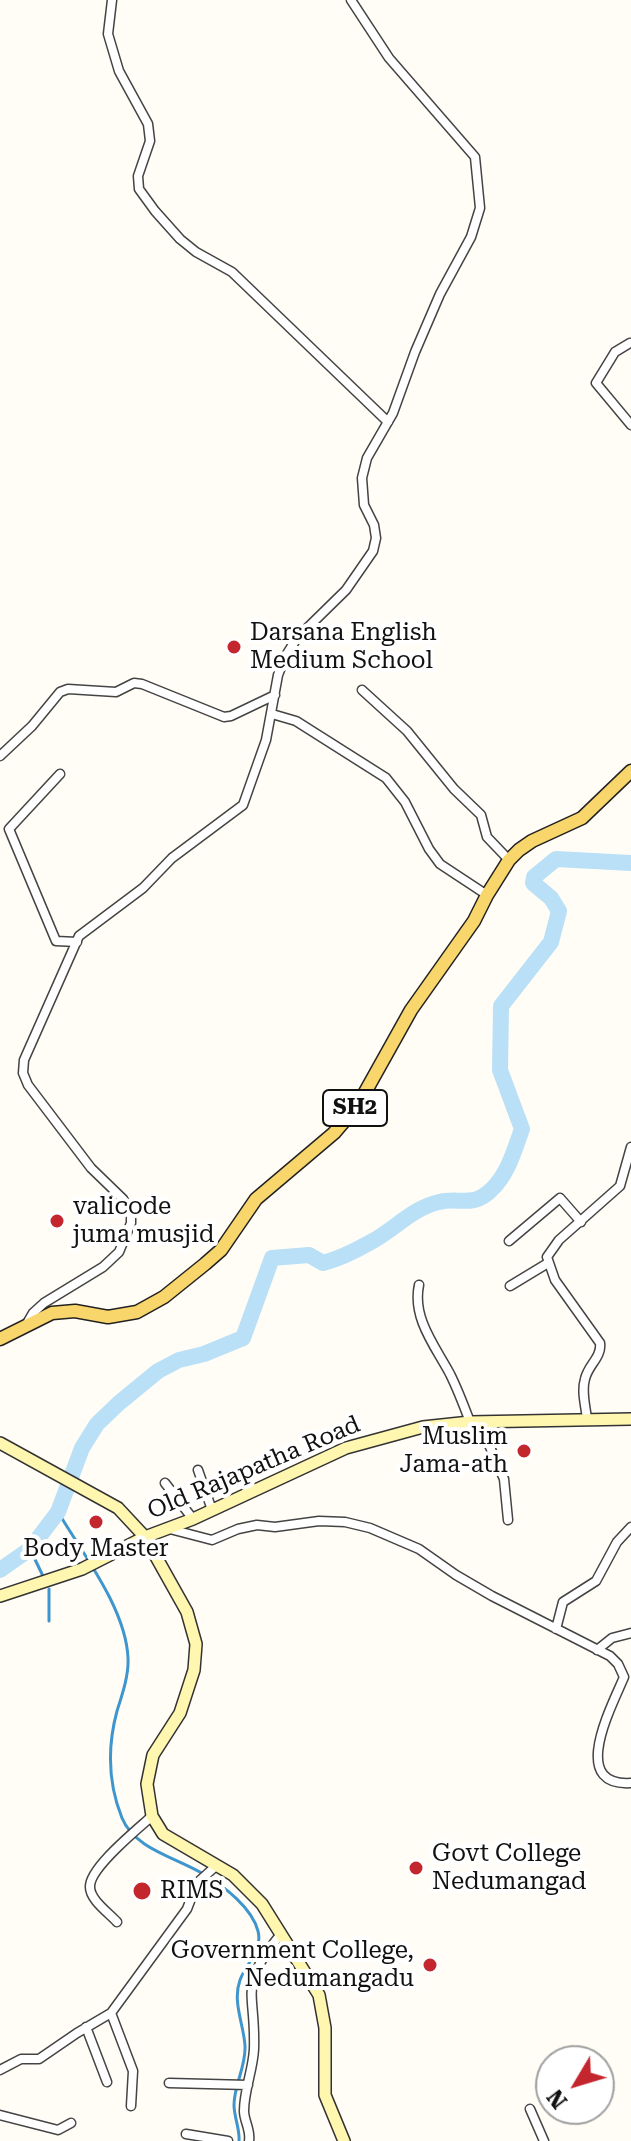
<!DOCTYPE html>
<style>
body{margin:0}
#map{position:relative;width:631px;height:2141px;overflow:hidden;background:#fffdf5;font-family:"Roboto Serif",serif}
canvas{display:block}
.north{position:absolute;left:535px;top:2045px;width:80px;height:80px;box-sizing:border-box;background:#fff;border:2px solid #a0a0a0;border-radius:50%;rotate:232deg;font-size:22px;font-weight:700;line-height:32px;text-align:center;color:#111}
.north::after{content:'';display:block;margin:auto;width:28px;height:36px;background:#c4262e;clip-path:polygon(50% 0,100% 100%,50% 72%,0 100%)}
</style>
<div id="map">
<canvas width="631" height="2141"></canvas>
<div class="north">N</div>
</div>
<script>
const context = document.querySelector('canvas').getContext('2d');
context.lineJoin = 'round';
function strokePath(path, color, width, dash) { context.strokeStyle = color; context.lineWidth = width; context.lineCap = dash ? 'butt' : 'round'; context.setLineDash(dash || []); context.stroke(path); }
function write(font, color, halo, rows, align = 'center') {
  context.font = font + ' "Roboto Serif",serif'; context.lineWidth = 8; context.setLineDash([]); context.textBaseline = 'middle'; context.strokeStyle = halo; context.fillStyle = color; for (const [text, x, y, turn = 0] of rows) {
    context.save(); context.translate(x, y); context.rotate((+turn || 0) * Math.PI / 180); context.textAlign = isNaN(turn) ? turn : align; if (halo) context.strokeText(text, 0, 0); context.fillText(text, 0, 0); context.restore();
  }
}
strokePath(new Path2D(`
 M58,1512C83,1554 126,1609 128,1658C129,1675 122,1695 117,1711C107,1748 108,1783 122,1818C135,1850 179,1858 205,1875C225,1887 252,1908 258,1931C263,1951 246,1963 240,1980C232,2002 244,2025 245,2046C246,2067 234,2085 234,2105C234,2117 240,2129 239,2141
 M30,1549L42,1574
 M49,1589V1621`), '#3f96cf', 3);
strokePath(new Path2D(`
 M0,1570L30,1549L58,1512L82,1448L97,1424L119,1403L158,1371L179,1360L204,1354L243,1338L272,1258L309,1255L323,1263C338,1259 355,1251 369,1243C393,1231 412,1208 439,1202C459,1197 473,1208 491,1190C508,1174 514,1151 522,1129L500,1070L501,1006L551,942L559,911L551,898L533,883L534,877L556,859L631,863`), '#b9e0f7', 16);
const street = new Path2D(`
 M112,0L108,34L119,71L148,124L150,141L138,176L139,189L155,211L180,239L196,252L232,272L388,422
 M630,343L615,352L596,383L631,425
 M362,690L407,731L454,789L481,815L487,837L509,860
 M272,714L296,721L386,778L405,802L429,849L440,864L487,895
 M0,756L32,726L60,692L68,689L116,692L134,683L142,684L224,717L231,716L275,695
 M60,774L9,829L56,941L77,942
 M509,1241L560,1198L581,1222
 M419,1285C412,1318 435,1346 450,1374C458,1390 464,1406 470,1422
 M510,1286L548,1263
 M26,1325L33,1313L44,1303L103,1267L119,1252L131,1223V1213L123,1199L91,1168L28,1085L23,1073L24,1060L79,936L143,888L172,858L243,805L266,740L278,675L285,657L297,638L346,590L373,551L376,538L374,525L364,505L362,478L367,458L393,413L415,352L440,294L471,237L480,208L475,157L389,58L351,0
 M587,1420C586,1407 581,1392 585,1379C588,1365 602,1357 600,1343L555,1280L547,1257L559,1240L620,1186L631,1147
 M479,1422L504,1479L508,1520
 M198,1470L212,1510
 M165,1483L193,1519
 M166,1528L212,1540L238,1529L257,1525L275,1527L319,1521L345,1522L370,1528L419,1549L456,1575L492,1596L610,1656L618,1664L624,1677C612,1706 568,1787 631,1783
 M556,1629L563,1602L596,1581L617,1542L631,1527
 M597,1650L612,1638L631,1633
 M117,1922C109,1913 90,1900 90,1887C89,1868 138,1829 152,1816
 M111,2013L133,2071L131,2106
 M86,2027L107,2082
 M0,2070L21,2059H39L77,2033L111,2013L187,1909L197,1883L217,1865
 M169,2083L248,2085
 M530,2109L544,2141
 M0,2115L58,2130L71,2123
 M186,2134L228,2141
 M249,2141C251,2130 244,2121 244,2111C244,2090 253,2070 254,2049C256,1990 237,1987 281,1934`);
const secondary = new Path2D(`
 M0,1443L118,1508L145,1537L187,1612L196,1644L194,1670L180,1713L153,1755L147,1784L152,1816L163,1834L233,1875L262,1904L319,1995L325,2028V2095L344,2141
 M0,1596L82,1569L145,1537L193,1519L346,1448L423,1427L470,1422L631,1419`);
const primary = new Path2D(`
 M0,1339L52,1313L75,1311L108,1317L137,1312L164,1297L205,1264L221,1250L256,1199L334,1133L358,1105L411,1010L474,921L487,895L509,860L519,850L532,841L582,818L631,771`);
strokePath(street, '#444', 11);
strokePath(secondary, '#333', 14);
strokePath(primary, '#222', 15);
strokePath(street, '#fff', 8);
strokePath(secondary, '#fff6b0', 11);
strokePath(primary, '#f9d66b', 12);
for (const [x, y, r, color] of [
 [234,647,8,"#c4262e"],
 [57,1221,8,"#c4262e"],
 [524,1451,8,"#c4262e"],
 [96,1522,8,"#c4262e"],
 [416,1868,8,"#c4262e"],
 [142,1891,10,"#c4262e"],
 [430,1965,8,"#c4262e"]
]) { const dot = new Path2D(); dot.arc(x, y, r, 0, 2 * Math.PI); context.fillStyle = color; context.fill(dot); strokePath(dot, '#fff', 3); }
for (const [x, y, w] of [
 [355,1108,64]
]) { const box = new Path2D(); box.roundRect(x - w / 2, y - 18, w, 36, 6); context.fillStyle = '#fff'; context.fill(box); strokePath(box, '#111', 2); }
write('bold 22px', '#111', null, [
 ["SH2",355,1108]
]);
write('24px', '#111', '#fff', [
 ["Darsana English",250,633],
 ["Medium School",250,661],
 ["valicode",73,1207],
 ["juma musjid",73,1235],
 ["Muslim",508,1437,"right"],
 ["Jama-ath",508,1465,"right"],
 ["Body Master",96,1549,"center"],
 ["Govt College",432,1854],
 ["Nedumangad",432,1882],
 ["RIMS",160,1891],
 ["Government College,",414,1951,"right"],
 ["Nedumangadu",414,1979,"right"]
], 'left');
write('24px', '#111', '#fff', [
 ["Old Rajapatha Road",254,1468,-23]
]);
</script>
